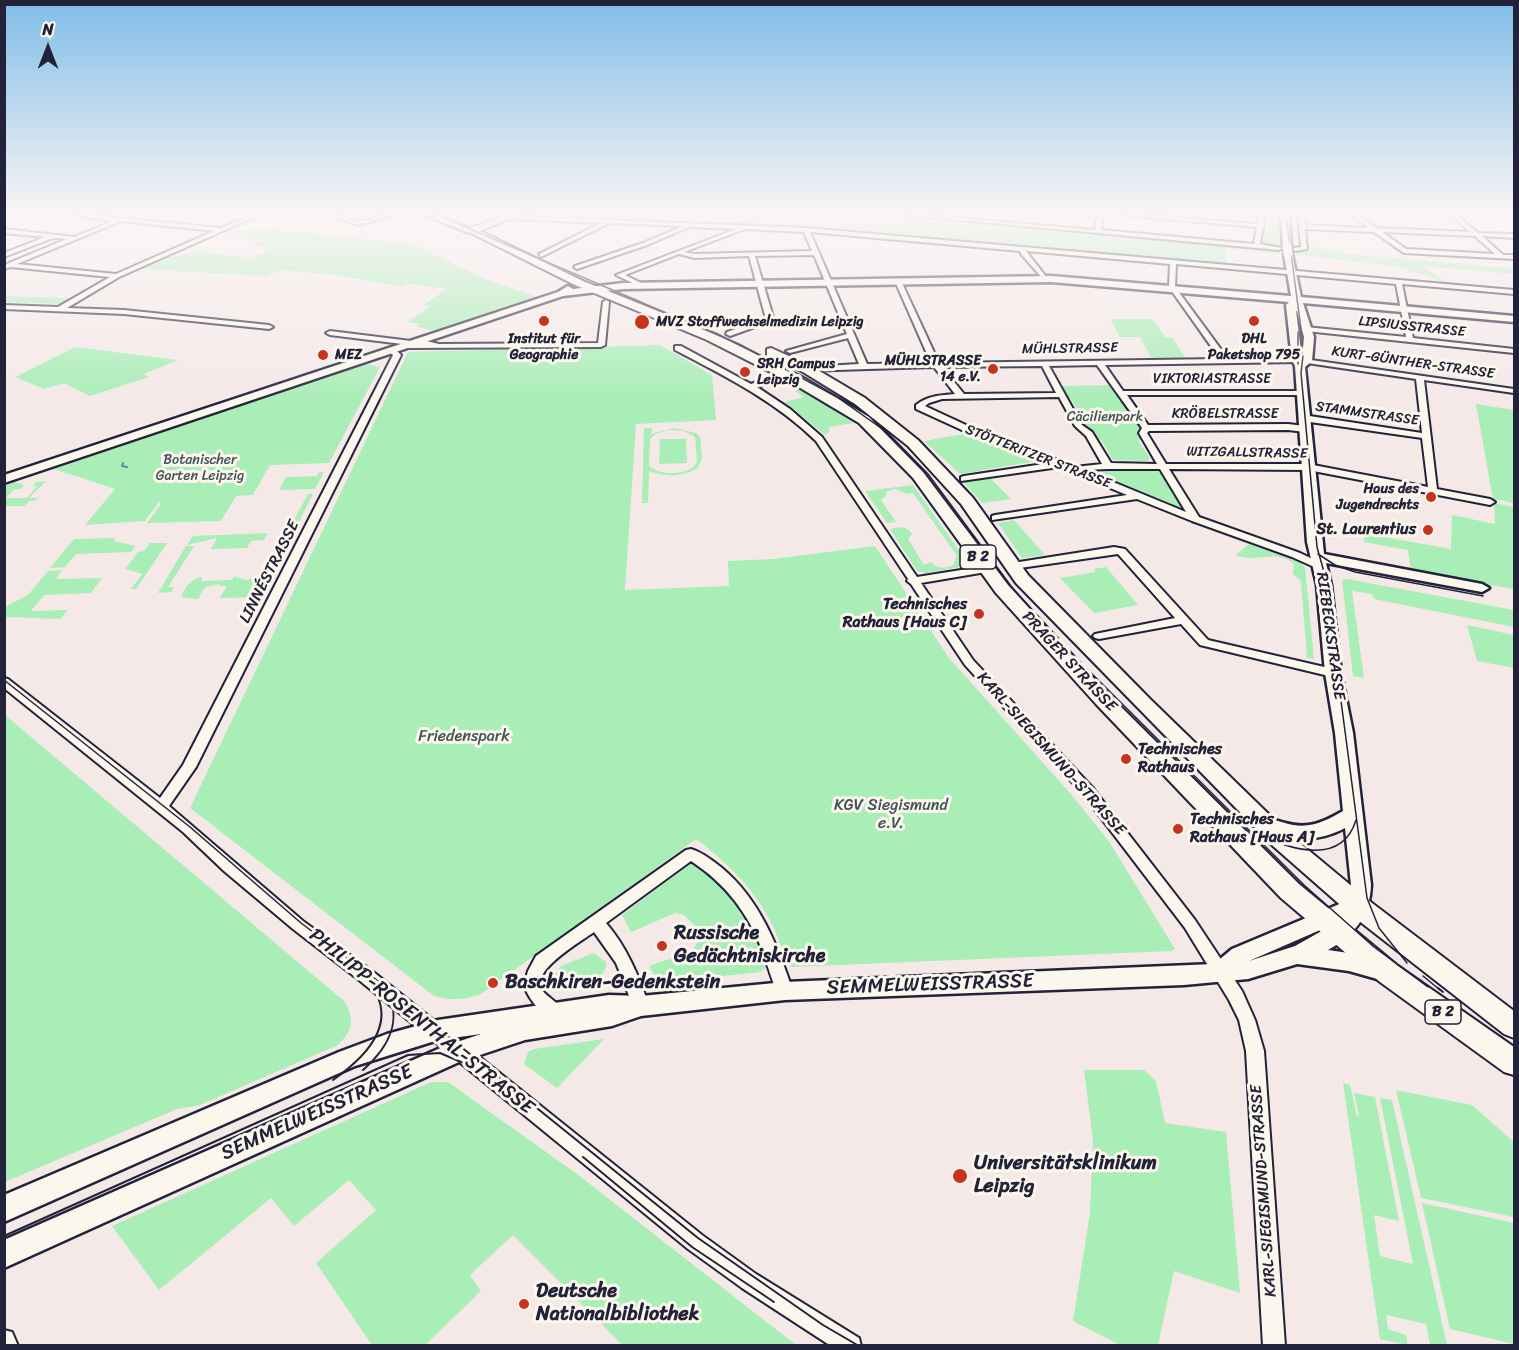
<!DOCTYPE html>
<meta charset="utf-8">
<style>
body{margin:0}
#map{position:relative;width:1519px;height:1350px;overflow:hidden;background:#f5e9e8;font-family:Sriracha,sans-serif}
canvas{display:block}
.frame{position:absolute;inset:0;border:6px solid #22223b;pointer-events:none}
.north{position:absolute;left:18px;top:18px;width:60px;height:60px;-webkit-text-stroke:4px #fbf7ec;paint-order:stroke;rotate:0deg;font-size:16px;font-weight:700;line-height:24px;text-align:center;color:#22223b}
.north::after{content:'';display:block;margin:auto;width:21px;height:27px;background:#22223b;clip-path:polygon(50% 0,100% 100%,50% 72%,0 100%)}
</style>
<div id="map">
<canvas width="1519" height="1350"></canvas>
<div class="frame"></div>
<div class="north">N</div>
</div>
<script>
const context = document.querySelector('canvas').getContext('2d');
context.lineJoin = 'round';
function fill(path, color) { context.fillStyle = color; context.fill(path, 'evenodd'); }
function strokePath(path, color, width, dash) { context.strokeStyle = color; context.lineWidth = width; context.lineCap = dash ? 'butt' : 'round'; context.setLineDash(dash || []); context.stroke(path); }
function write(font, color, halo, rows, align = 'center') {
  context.font = font + ' Sriracha,sans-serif'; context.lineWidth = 6; context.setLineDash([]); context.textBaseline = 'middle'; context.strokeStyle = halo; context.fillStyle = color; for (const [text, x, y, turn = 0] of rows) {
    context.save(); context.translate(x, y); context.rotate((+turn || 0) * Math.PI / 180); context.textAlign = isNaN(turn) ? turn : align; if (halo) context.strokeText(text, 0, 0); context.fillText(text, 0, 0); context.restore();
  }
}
fill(new Path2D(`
 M529,215H886L1280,248V254L1225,249L1227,266L805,227Z
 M1269,215H1278L1281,245L1264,244Z
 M274,229L412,244L490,281L537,297L432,331L416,326L420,324L407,322L431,306L423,305L447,289L409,284L402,287L328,274L280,270L266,276L138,269L170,256L178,257L192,251L251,258L272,248L248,244L263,241L227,236V231Z
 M1310,247L1346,254L1514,268V274L1423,266L1447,283L1396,266L1297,255L1295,250L1310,251Z
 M5,296L69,298L60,304L5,302Z
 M1110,319H1153L1165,337L1173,338L1186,359H1152L1140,337H1120Z
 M660,345L712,375L716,420L636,424L625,590L729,586L728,561L773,559L875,546L949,658L1071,794L1110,843L1175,949L1171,951L791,967C782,955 779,938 772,924C754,889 728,863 696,839L481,994C464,1000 451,1001 434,996L190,808L408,352Z
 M75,347L178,360L144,374L149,377L90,396L64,383L44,389L15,377Z
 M366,364L380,367L329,463L270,465L253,495L236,496L221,521L147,523L161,504L159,502L145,521L85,525L115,489L54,469Z
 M784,383L808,394L854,423L828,427L830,431L825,435L785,402L804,397Z
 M1112,385L1114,392L1124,399H1119L1137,423L1143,439L1138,440L1150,459L1147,461L1113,460L1101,440H1095L1080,421L1083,420L1071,399L1066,398L1068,395L1061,386Z
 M1476,404L1514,410V503L1493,499Z
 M644,428H652L651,434L674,428L696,433L700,437L702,458L698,468C682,477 665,477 649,471L648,503H642ZM668,430L685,431L695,437L697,461L694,467C680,475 663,476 649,466L650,439L655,434Z
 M970,433L1037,461L960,474L924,441Z
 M660,439H686L687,463L659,464Z
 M1095,469H1158L1183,506L1177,508L1170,507L1173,504L1087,471Z
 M319,472H324L315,489L281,490L280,488L286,477L317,476Z
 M989,477L1011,499L982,503L963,481Z
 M46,481L29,498H38L35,501H29L24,506H5V486L15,482L24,485L21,489H14L6,498H27L37,486H33L36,482Z
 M913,485L968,563L966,566L926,573L917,571L890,529C900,527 906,525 912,534L908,539L924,565L931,562C938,569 944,569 953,565L957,556L913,493L907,494L895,489L886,492V496L881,500L896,522L887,523L865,491Z
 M308,494H313L279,561H272Z
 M1494,503L1514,507V589L1411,571L1408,550L1364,542L1363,536L1368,534L1451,549L1452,515L1495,524Z
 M1014,520L1045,555L1022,558L998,523Z
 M268,533L264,540L251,541L247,548L211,549L217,538L187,545L193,536Z
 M115,538L114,541L136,546L131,552L76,554L65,567L50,568L74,539Z
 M150,543H167L136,589H131L142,574L125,569L138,552L144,551Z
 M1249,544L1299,562L1305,567L1314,659L1307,658L1301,581L1293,574L1294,564C1276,548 1255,564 1236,555Z
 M186,546H194L168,587H174L171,592L158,593Z
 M1106,567L1138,605L1094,613L1060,578L1095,572L1094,569Z
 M62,570L56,579L102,578L91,593L44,595L31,611L68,610L60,619L5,617V607L28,595L48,571Z
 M272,574L259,597L220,598L227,586H220V584L205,587L198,599L181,597C185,587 191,579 202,577L201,581L232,580L234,576L246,580Z
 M1347,579L1514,610V627L1374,599L1372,594L1352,591L1364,678L1353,676L1342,580Z
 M1467,625L1514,635V668L1477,661Z
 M5,715L344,1001C355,1019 353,1030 338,1045L200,1105L177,1109L5,1182Z
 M701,863C728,889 763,926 767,967L760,972L659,983L649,966L684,954L694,948L699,940L696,935L698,934L696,933L697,928L684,915L675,913L631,932L622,915L690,864Z
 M594,953L606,962C609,983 557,1005 554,976L561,966Z
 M604,1039L557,1088L524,1064L528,1052L534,1049Z
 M1084,1070H1144L1156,1081L1165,1123L1226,1132L1240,1293L1174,1271L1158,1345H1120L1073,1321L1090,1213L1093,1140Z
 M431,1082H448L577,1174L796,1345H622L513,1235L470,1275L481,1291L425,1345H372L316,1263L376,1210L349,1180L294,1226L271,1198L159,1290L112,1226Z
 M1343,1083L1350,1085L1357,1116H1359L1354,1093L1375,1097L1399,1221L1374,1215L1380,1256L1413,1264L1380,1098L1392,1100L1447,1345H1430L1426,1324L1386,1315L1388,1329L1406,1335L1408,1345L1380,1339Z
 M1396,1090L1472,1105L1514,1142V1217L1421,1198Z
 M1422,1203L1514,1223V1344L1450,1329Z`), '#a9edb7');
strokePath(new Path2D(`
 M123,463L122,466L127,467`), '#5f87a3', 2);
const street = new Path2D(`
 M73,215H89L221,228L252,215H259L119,277L67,308L124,310L269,325L273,327L269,329L124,314L4,309V305L58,307L110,277L10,267L4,269V265L67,239L53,238L4,257V253L45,237L4,233V229L74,237L113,221ZM121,221L214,231L116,274L17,264Z
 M331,215C341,214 351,221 361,221C373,220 384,214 396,215L358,225Z
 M906,215H924L1095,230L1097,215H1103L1101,230L1254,244L1257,227L1120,215H1140L1258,224L1259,215H1265L1260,244L1282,248L1279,250Z
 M1298,215H1304L1305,225L1369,228L1352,215H1358L1377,228L1470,232L1451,215H1457L1478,233L1514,234V238L1482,236L1503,255H1514V259L1404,253L1374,232L1305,229L1307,249L1295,251L1293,248L1301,247ZM1382,232L1475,236L1495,254L1406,249Z
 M508,216L806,228L1514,290V294L1402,284L1413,338L1514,349V353L1306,331L1302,329L1306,327L1406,337L1396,284L1176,264L1175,287L1228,359L1297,358H1300V362L1105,365L1123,391H1302L1306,393L1302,395H1127L1148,425L1288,424L1305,426L1309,429L1305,432L1288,430L1149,431L1147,433L1166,464H1308L1428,487L1422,438L1303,421L1299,418L1303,415L1422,433L1416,379L1307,363L1303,361L1304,359L1514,389V393L1424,380L1437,489L1490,499L1495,502L1490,505L1308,470L1169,469L1199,517L1300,553L1325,565L1326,567L1325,569L1321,570L1292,557L1192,521L1137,499L992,520V516L995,515L1127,495L1059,467L961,481V477L964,476L1050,463L994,440L975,436L916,409V405C927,396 941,395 955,394L934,367L804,371V367H807L859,364L848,338L790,353L786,351L847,334L814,255L755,256L774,320L730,336L726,334L727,332L766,319L749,256L695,258L679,254L625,275L645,285V287L643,288L616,275L736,229L689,227L647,245L577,269L574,267L575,266L643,243L683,226L609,223L541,257L539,254L601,223L510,219ZM745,229L804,232L812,251L695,254L684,252ZM810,232L1020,251L1021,254L1044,280L1047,278L1026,251L1170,264L1169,287L1220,359L939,363L901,281L898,279L895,281L931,363L867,364ZM1097,365L1142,428L1139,433L1157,464L1111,463L1092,432L1082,425L1049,366ZM1042,366L1056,393L964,394L942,367ZM1059,397L1075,426L1086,436L1102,464L1075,467L1000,436L981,432L925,406L929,403L942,399ZM1108,469H1160L1186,512L1084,470Z
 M606,300L609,302L605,345L601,347L404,348L400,346L402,344L330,335L326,333L330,331L411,341L414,344H420L414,341L418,339L439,344L598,343L603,302Z
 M675,346H681L751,384L784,372H790V376L757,387L790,409L822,437L917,577L986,566L991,569L986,572L921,583L973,660L1092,787L1195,920L1242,991L1255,1020L1264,1051L1285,1346H1263L1246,1051L1239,1020L1229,1000L1185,928L1082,793L965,665L911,584L907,581L908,579L816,441C775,401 725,376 675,350Z
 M388,348H394L401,355L196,767L169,806L303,921L371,970L702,1235L756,1274L859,1338L861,1346H831L742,1288L688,1249L359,980L293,929L224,871L183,832L4,688V678L8,679L160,798L183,765L393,355L387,350Z
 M1114,547L1125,549L1208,640L1333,669L1339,673L1333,677L1200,645L1181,624L1099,639L1095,638L1093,636L1095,634L1175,618L1118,554L1013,569L1008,566L1013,563Z
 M691,849C702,852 713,861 722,868C760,900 777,945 793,991L791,996L785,998L779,996C772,982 768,966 763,952C748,913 726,884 691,861L606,923C627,947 639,977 649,1006L647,1011L641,1013L635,1011L616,963L594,932C582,941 529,971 542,990C549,999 560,1003 565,1013L563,1018C547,1024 528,999 524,985L528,971L536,956L686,850Z
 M4,1330L12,1332L18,1346H4Z`);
const secondary = new Path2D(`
 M425,215H435L474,230L467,232Z
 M1281,215H1289L1291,246L1287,248L1283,246Z
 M1288,251L1292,254L1301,297L1514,316V322L1303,303L1314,337L1312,361L1305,367L1324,554L1482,584L1489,588L1482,592L1326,563L1331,585L1341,673L1353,733L1371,885C1370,916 1354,936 1328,950L1349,953L1389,965L1392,971L1389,977L1381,980L1349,971L1297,964L1248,979L1184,985L785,1000L641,1016L612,1026L525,1040L459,1062L4,1268V1240L445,1046L481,1034L438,1040L355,1066L4,1222V1195L339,1052L387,1034L438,1020L609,995L641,996L785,982L1214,964L1232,949L1349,900L1351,885L1345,828C1314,844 1290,840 1258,829L1255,824L1258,819C1268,816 1276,821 1285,823C1308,830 1324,822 1343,811L1335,733L1325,673L1317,585L1307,542L1295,366L1292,360L1286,305L1289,302L1051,282L623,289L563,296L4,483V475L558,292L568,286L573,289L623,283L1051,276L1291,296L1284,254ZM1297,311L1304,337L1302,359L1296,311ZM1334,924L1295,946L1249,961Z`);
const primary = new Path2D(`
 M507,215H519L480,231L583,281L715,334L802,377L869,417L923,472L1008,585L1110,696L1299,884L1398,966L1514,1047V1075L1504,1072L1380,982L1281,898L1096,704L996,593L913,478L859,423L792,383L707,340L575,285L465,230Z
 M771,348L811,366L865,398L918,440L973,498L1028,575L1150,699L1289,834L1372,903L1514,1011V1038L1504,1034L1354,917L1273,846L1016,583L961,504L908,446L855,404L803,372L767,355V349Z`);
strokePath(street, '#22223b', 4);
strokePath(secondary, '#22223b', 5);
strokePath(primary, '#22223b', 4);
fill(street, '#fbf7ec');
fill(secondary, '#fbf7ec');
fill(primary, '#fbf7ec');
strokePath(new Path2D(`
 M437,215L739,344L837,397L888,433L928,474L1011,586L1057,639L1304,885L1374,947L1428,987
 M1286,215L1301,329
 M1298,332V364
 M1303,356L1301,373L1317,547L1324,572L1367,898L1379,928L1407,963
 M1318,554L1335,565L1355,572L1483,596
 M4,680L190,827L301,923L390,990
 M1258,834C1291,850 1342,866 1356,820
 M1423,976L1440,990
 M372,986L374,990`), '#22223b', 1.5);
strokePath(new Path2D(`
 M388,988L698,1238L823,1325L859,1346
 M1438,988L1443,992
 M363,1070C388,1048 403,1022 387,990
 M333,1080C363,1059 398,1026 373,988
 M583,1157L692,1247L774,1302
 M4,1236L408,1055L440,1053L468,1065`), '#22223b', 2);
const secondaryBridge = new Path2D(`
 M1287,246L1288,254`);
strokePath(secondaryBridge, '#22223b', 11, []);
strokePath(secondaryBridge, '#fbf7ec', 9);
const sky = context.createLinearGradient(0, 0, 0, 404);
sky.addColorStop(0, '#81bde8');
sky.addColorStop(0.53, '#faf5f5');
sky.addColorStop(1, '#faf5f500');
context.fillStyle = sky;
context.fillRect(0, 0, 1519, 404);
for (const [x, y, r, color] of [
 [544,321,6,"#c8321e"],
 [1254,321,6,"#c8321e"],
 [642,322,8,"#c8321e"],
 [323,355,6,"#c8321e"],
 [993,369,6,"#c8321e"],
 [745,372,6,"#c8321e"],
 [1431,497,6,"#c8321e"],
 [1428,530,6,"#c8321e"],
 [979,614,6,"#c8321e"],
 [1126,759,6,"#c8321e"],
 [1178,829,6,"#c8321e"],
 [662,946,6,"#c8321e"],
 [493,983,6,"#c8321e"],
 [960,1176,8,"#c8321e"],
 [524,1304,6,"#c8321e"]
]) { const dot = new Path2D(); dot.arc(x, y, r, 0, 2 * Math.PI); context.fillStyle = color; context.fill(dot); strokePath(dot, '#fbf7ec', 2); }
write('bold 14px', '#22223b', '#fbf7ec', [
 ["MVZ Stoffwechselmedizin Leipzig",656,322],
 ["Institut für",544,339,"center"],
 ["Geographie",544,355,"center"],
 ["DHL",1254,339,"center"],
 ["Paketshop 795",1254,355,"center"],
 ["MEZ",335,355],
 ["MÜHLSTRASSE",981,361,"right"],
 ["14 e.V.",981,377,"right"],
 ["SRH Campus",757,364],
 ["Leipzig",757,380],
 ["Haus des",1419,489,"right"],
 ["Jugendrechts",1419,505,"right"]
], 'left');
write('14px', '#22223b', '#fbf7ec', [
 ["LIPSIUSSTRASSE",1412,327,6],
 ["MÜHLSTRASSE",1070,349,-1],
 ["KURT-GÜNTHER-STRASSE",1413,363,8],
 ["VIKTORIASTRASSE",1212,379],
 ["KRÖBELSTRASSE",1225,414],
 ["STAMMSTRASSE",1367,414,8],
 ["WITZGALLSTRASSE",1247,453,1],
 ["STÖTTERITZER STRASSE",1038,457,21]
]);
write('14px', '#44555a', '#fbf7ec', [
 ["Cäcilienpark",1105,417],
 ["Botanischer",200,460],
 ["Garten Leipzig",200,476]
]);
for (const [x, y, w] of [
 [978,557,36],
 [1443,1012,36]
]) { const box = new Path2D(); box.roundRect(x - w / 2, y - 12, w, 24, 4.5); context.fillStyle = '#fbf7ec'; context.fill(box); strokePath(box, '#22223b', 1.5); }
write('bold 15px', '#22223b', null, [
 ["B 2",978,557],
 ["B 2",1443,1012]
]);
write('bold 16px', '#22223b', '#fbf7ec', [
 ["St. Laurentius",1416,530],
 ["Technisches",967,605],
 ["Rathaus [Haus C]",967,623],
 ["Technisches",1138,750,"left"],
 ["Rathaus",1138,768,"left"],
 ["Technisches",1190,820,"left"],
 ["Rathaus [Haus A]",1190,838,"left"]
], 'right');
write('16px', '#22223b', '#fbf7ec', [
 ["LINNÉSTRASSE",270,572,-63],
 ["RIEBECKSTRASSE",1330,636,82],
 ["PRAGER STRASSE",1069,662,47],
 ["KARL-SIEGISMUND-STRASSE",1051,754,48],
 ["KARL-SIEGISMUND-STRASSE",1264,1191,-94]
]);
write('16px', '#44555a', '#fbf7ec', [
 ["Friedenspark",464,737],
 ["KGV Siegismund",891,806],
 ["e.V.",891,824]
]);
write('bold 20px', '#22223b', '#fbf7ec', [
 ["Russische",674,934],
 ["Gedächtniskirche",674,957],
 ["Baschkiren-Gedenkstein",505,983],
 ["Universitätsklinikum",974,1164],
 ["Leipzig",974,1187],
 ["Deutsche",536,1292],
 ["Nationalbibliothek",536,1315]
], 'left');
write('20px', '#22223b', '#fbf7ec', [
 ["SEMMELWEISSTRASSE",930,985,-2],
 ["PHILIPP-ROSENTHAL-STRASSE",421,1022,39],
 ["SEMMELWEISSTRASSE",317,1113,-24]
]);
</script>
